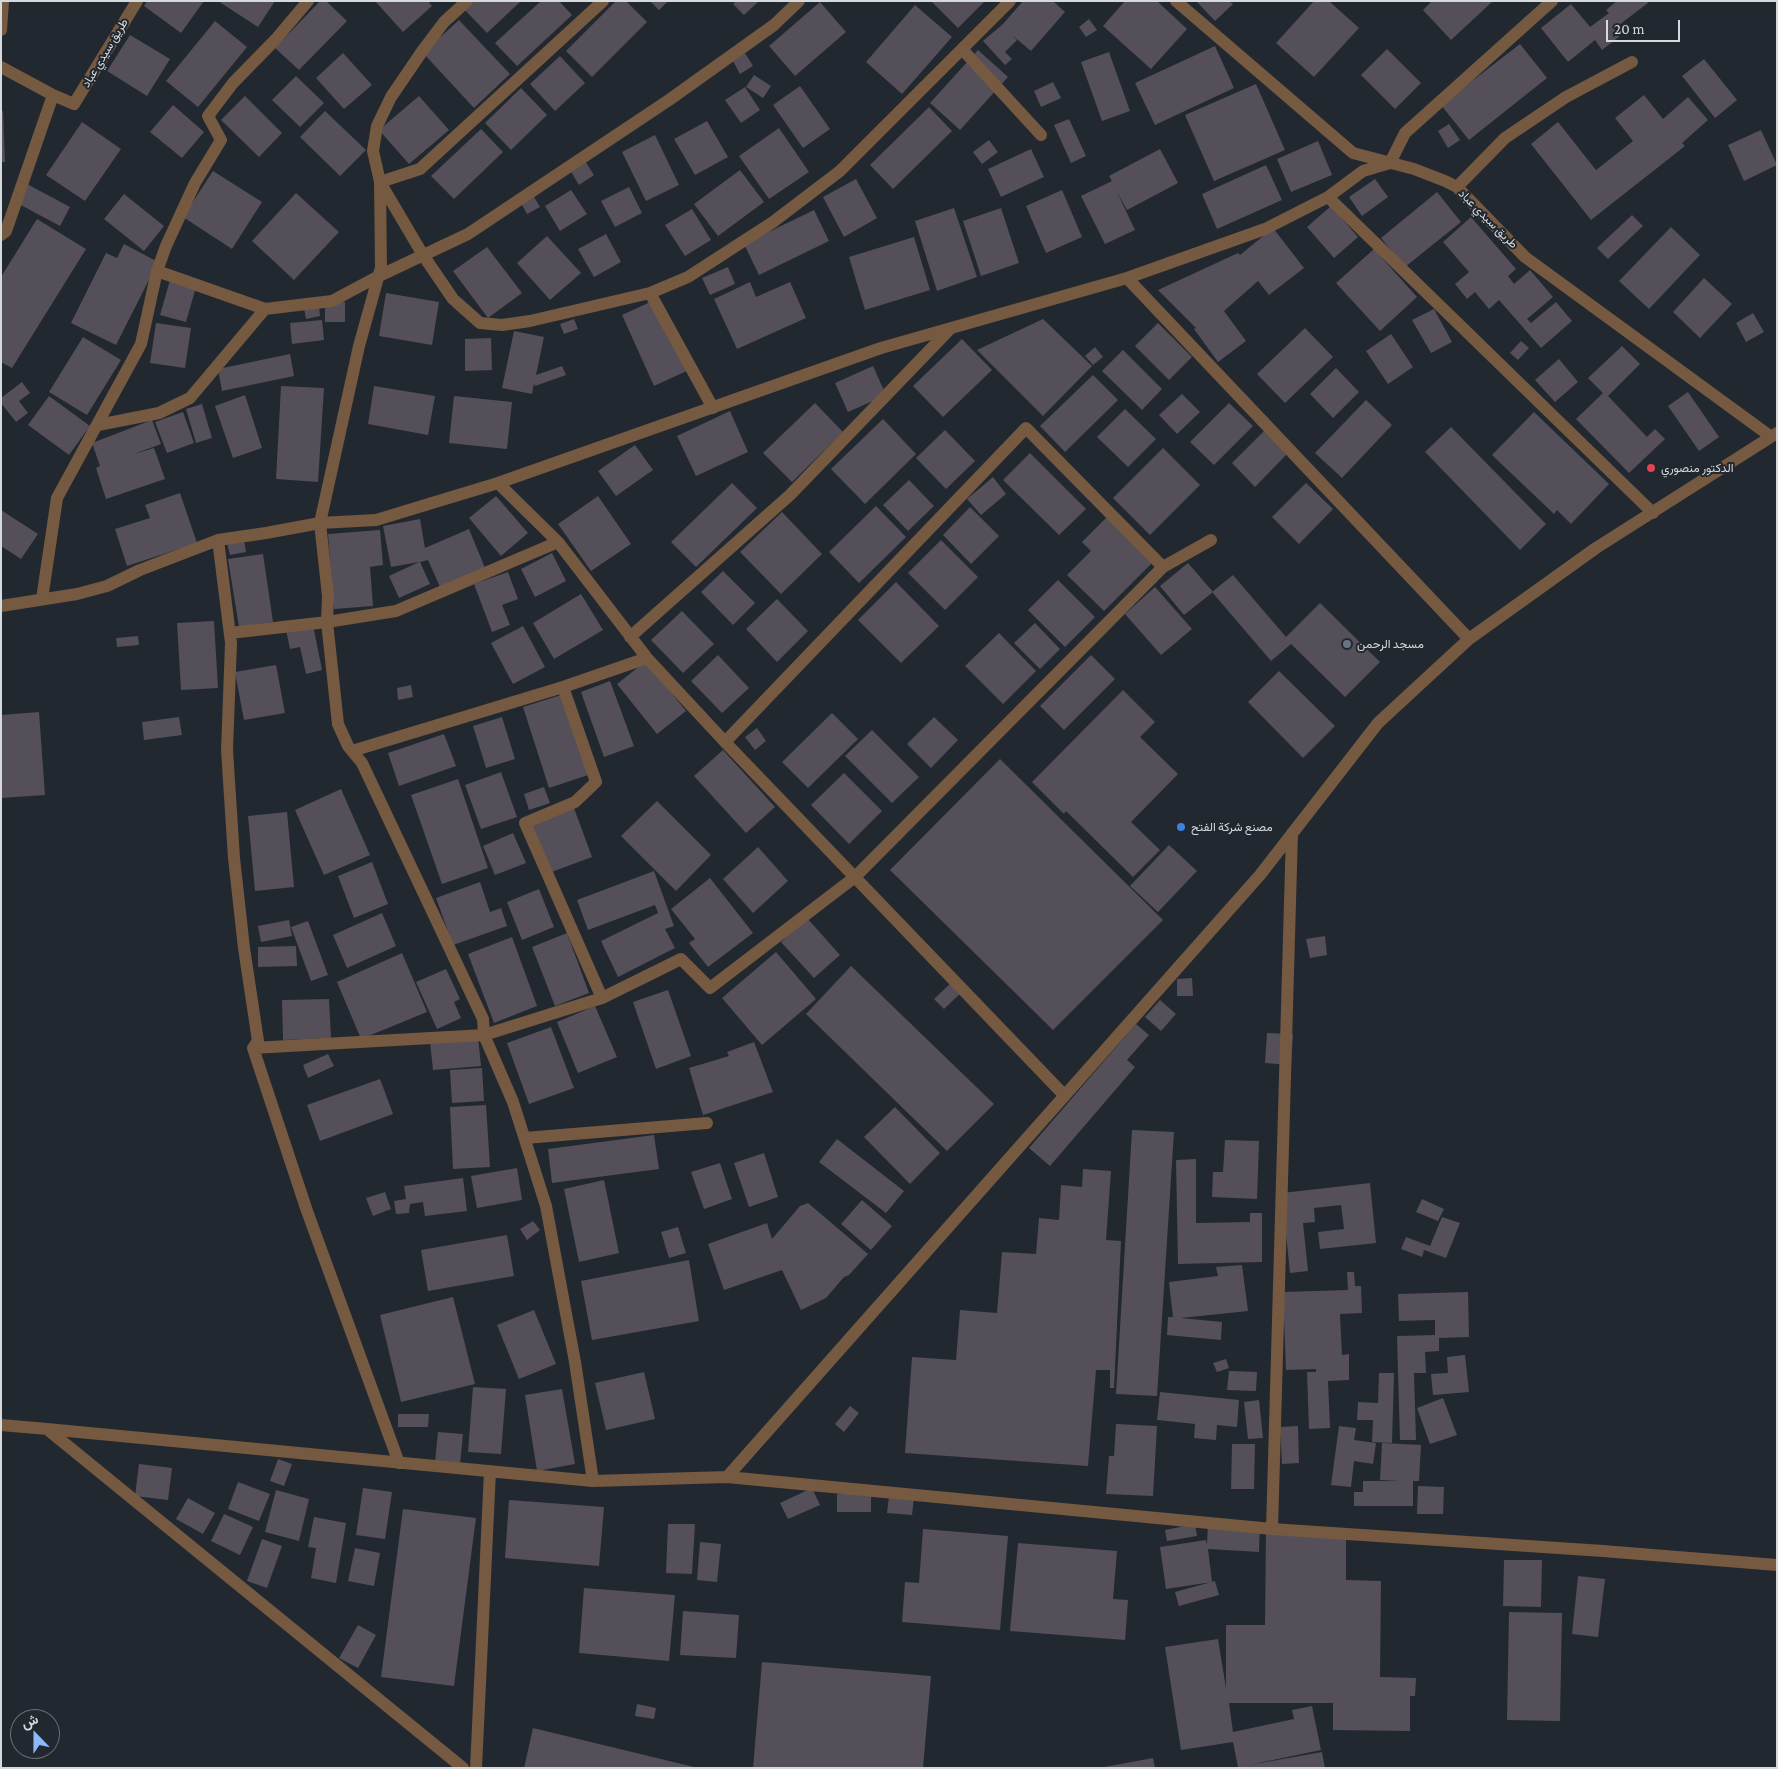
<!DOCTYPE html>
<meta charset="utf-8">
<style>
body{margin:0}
#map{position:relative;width:1778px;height:1769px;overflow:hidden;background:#22282f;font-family:"Crimson Pro",Vazirmatn,serif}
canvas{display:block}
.frame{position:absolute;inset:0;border:2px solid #d5dade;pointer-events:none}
.north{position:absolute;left:10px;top:1709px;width:50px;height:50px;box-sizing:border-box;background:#22282f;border:1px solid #6a6f75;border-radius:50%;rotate:338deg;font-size:14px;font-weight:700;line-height:20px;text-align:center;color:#d5dade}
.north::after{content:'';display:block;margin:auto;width:18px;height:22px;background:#8cb9fc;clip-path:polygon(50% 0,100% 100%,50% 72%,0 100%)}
.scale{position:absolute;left:1606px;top:20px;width:74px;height:22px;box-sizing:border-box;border:2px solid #d5dade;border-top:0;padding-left:6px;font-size:15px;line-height:18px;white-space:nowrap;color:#d5dade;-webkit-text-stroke:4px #22282f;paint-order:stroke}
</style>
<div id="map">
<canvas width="1778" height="1769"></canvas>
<div class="frame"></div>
<div class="north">ش</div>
<div class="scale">20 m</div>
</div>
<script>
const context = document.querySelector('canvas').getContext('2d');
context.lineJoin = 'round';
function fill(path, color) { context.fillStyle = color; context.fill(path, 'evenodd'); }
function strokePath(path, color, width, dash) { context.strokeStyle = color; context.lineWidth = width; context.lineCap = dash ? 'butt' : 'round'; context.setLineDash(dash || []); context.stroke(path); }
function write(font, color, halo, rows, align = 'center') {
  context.font = font + ' "Crimson Pro",Vazirmatn,serif'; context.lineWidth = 4; context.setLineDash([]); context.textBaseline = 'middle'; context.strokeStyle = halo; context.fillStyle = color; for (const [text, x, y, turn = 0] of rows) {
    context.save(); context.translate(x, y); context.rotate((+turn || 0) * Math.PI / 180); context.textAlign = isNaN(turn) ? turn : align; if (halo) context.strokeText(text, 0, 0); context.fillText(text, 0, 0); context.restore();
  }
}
fill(new Path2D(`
 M147,1H204L181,33L144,6Z
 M218,1H275L258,27Z
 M320,1H326L347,21L299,70L275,48Z
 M375,1H428L432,6L403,32Z
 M474,1H521L487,33L465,10Z
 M541,1H559L572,15L517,66L495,43Z
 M616,1H626L647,22L592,77L566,51Z
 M650,1H668L659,10Z
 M736,1H759L744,15L733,4Z
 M931,1H985L958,28Z
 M1023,1H1053L1065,12L1031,51L1012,35L1017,40L1005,52L1012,59L1005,65L983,41L1003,24Z
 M1125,1H1157L1187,29L1151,69L1103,26Z
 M1196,1H1229L1233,4L1215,21Z
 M1314,1H1329L1359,28L1314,77L1276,43Z
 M1432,1H1493L1451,40L1423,10Z
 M1617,1H1647L1648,3L1619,25L1625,32L1602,50L1595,40L1568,62L1541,28L1571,4L1590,27L1609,13L1606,10Z
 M820,2L846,32L795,76L769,46Z
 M915,5L952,37L902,94L866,62Z
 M1089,19L1097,30L1086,37L1079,27Z
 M459,20L510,74L474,108L423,53Z
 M215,21L247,47L198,107L166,81Z
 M130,35L170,59L147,96L107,71Z
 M1520,44L1547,78L1469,140L1441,105Z
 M1215,46L1234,88L1155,125L1135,83Z
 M1387,49L1421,83L1395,109L1361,75Z
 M978,50L1008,77L960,130L930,103Z
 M1109,52L1130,111L1102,121L1081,62Z
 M343,53L372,85L344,109L316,78Z
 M745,53L753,66L740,74L733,61Z
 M560,56L585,83L555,111L530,84Z
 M1704,59L1737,100L1715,118L1682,76Z
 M754,75L771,86L763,98L746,87Z
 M296,76L324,103L300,127L272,100Z
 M1053,82L1061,98L1041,107L1034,91Z
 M1256,84L1285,150L1214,181L1185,115Z
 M800,86L830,129L803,148L773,105Z
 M745,87L760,110L741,123L725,100Z
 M521,88L547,115L511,150L485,123Z
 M1644,95L1663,119L1688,97L1708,120L1682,143L1685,146L1591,220L1531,144L1558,122L1596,170L1633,141L1615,118Z
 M245,96L282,133L259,157L221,120Z
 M419,96L449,130L409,164L379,130Z
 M173,105L204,132L182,158L150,132Z
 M929,107L952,131L893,189L870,165Z
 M3,111L5,162H1V112Z
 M325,111L366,150L340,176L300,137Z
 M1069,119L1086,156L1071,163L1054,125Z
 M707,121L728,157L695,175L674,139Z
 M82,122L121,149L85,201L46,175Z
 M1449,124L1460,140L1448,148L1438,131Z
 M779,128L809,172L769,199L739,156Z
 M481,129L503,152L454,199L431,176Z
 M1761,130L1777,165L1744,181L1728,145Z
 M655,135L679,185L646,201L622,152Z
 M989,140L998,152L982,164L973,152Z
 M1318,141L1332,175L1291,192L1277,159Z
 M1031,149L1044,177L1001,197L988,169Z
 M1160,149L1178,183L1127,210L1117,192L1135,230L1105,244L1081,196L1112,181L1109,176Z
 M585,161L594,175L579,185L570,170Z
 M1266,165L1282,200L1217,229L1202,194Z
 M740,170L764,202L718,236L694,204Z
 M213,171L262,202L232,249L183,217Z
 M856,179L877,218L844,237L823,197Z
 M1375,179L1388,197L1362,216L1349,197Z
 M27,184L70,207L60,226L17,203Z
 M629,187L642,213L615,227L601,201Z
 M571,190L587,214L560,231L545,206Z
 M1062,190L1082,237L1046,253L1026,206Z
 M1437,192L1461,222L1405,267L1381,238Z
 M296,193L339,232L294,280L252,241Z
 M124,194L164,226L144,251L104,219Z
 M533,195L540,207L527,214L521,203Z
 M1331,206L1358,237L1334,258L1307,227Z
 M954,208L977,277L937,291L915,221Z
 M1001,208L1019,263L981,276L963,221Z
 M692,209L711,240L685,256L665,225Z
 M814,210L829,241L759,275L744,244Z
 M1632,215L1643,226L1608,259L1597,248Z
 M1471,217L1516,269L1508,276L1514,284L1530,270L1553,297L1527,319L1531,323L1556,302L1572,321L1541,348L1499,300L1489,309L1475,292L1467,299L1455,284L1469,272L1443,242Z
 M37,219L86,249L12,368L1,362V277Z
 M1671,227L1700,255L1649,309L1619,281Z
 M1273,228L1304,268L1269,295L1258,281L1224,311L1246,341L1218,362L1194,329L1196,328L1158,290L1238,253L1240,255Z
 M606,234L621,262L594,277L578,249Z
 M547,236L581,273L550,300L517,263Z
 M914,237L930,290L865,310L849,257Z
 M124,244L158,262L116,345L71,323L106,253L117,258Z
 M487,247L522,293L488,318L453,271Z
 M1374,249L1417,297L1380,331L1336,283Z
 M728,267L735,284L710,295L702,278Z
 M1704,278L1732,304L1700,338L1673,312Z
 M170,280L196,287L186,322L160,315Z
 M750,282L756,297L790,282L806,318L737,349L714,299Z
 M386,293L439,302L432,345L379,336Z
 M659,298L691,369L654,386L622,315Z
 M345,302V322H325V303Z
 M319,306L320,316L306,319L304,308Z
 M1434,309L1452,342L1431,353L1412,320Z
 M1753,313L1764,332L1746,342L1736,323Z
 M574,319L578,329L564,334L560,324Z
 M1043,319L1092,366L1043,416L977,350Z
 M322,320L324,340L292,344L290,323Z
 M156,323L191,328L185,368L150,363Z
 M1158,323L1192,357L1169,380L1135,346Z
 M1305,328L1333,357L1285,403L1257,374Z
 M514,331L544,337L536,375L562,366L566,375L535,386L534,383L532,394L502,388Z
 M1391,334L1413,367L1388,384L1366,351Z
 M83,337L121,360L87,415L49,392Z
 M491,338L492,370L465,371V339Z
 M962,339L992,370L943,417L913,386Z
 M1521,341L1529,348L1518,360L1510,353Z
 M1622,346L1640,364L1608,396L1647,437L1655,429L1665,439L1629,473L1576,419L1603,393L1588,378Z
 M1095,347L1103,357L1093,365L1085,356Z
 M1123,350L1162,389L1142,410L1102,371Z
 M290,354L294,376L222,391L218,369Z
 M1559,359L1578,382L1555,402L1535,380Z
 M873,366L886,395L848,412L835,383Z
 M1336,368L1359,392L1333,418L1310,394Z
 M1093,375L1118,400L1065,452L1040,426Z
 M22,382L30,393L19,401L28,413L16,422L1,403V398Z
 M281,386L324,388L318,482L276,479Z
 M374,386L435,396L428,435L368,424Z
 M1688,392L1719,437L1699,451L1668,406Z
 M1182,394L1200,412L1177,434L1159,415Z
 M245,395L262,448L233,458L215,406Z
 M49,396L90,426L69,455L28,425Z
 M454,396L512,402L507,449L449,443Z
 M1366,400L1392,425L1342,478L1315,453Z
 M815,403L843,432L792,482L763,453Z
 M1229,403L1253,426L1214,465L1190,442Z
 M202,404L212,438L196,443L186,409Z
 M1125,409L1156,439L1128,467L1097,437Z
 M730,411L748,452L696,476L677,436Z
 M183,412L194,443L167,453L155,422Z
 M1534,412L1609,484L1571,524L1557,510L1554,514L1492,455Z
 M883,419L916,454L865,504L831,469Z
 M152,420L161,444L134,454L154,448L165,479L106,499L96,468L100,466L92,443Z
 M1451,427L1546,524L1520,550L1425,452Z
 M945,430L975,461L946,489L916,458Z
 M1265,430L1288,453L1255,487L1232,463Z
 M635,445L653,470L616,496L598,471Z
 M1163,448L1200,485L1150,535L1113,498Z
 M1030,453L1086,509L1059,535L1003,480Z
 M993,477L1006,494L981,515L967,499Z
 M909,480L934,506L908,531L883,505Z
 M732,483L757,508L696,567L671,542Z
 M1306,483L1333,509L1299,544L1272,517Z
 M180,493L197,543L127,566L115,529L150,518L145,505Z
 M496,496L528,533L501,556L469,518Z
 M598,496L631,544L591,571L558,524Z
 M876,506L906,537L859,583L829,552Z
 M970,507L999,536L971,564L943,535Z
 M1,510L38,534L21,559L1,546Z
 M782,512L822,554L781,594L740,552Z
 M1109,515L1154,561L1104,611L1067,575L1091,551L1082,542Z
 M420,519L425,548L469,529L485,568L440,587L428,560L420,562L430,584L399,598L389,576L419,562L391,567L383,526Z
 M380,530L383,565L370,567L373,606L334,609L328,534Z
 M244,540L246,552L230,555L227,543Z
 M941,540L978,577L945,610L908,573Z
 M552,553L566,581L535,597L521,569Z
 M263,554L273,622L239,627L228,559Z
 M1188,563L1213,592L1184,615L1160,586Z
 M723,571L755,603L733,625L701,592Z
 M508,572L518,599L502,605L510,625L492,632L474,584Z
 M1233,575L1286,637L1320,603L1380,662L1345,697L1291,644L1271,661L1212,592Z
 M1058,580L1095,617L1065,647L1028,610Z
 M896,582L939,626L901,663L858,620Z
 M1155,587L1192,629L1161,655L1125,614Z
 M581,594L603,630L554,659L533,623Z
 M777,599L808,631L777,662L746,629Z
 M682,611L714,644L683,673L651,640Z
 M214,621L218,688L181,690L177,623Z
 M1035,623L1060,649L1040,669L1014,643Z
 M313,625L322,670L306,674L300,647L290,649L286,630Z
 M523,626L545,667L513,684L491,643Z
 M999,633L1036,671L1003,704L965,666Z
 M138,636L139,645L117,647L116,638Z
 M718,655L749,688L722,713L691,681Z
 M1091,655L1115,679L1064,730L1040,706Z
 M646,661L686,711L657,734L617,684Z
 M276,665L285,713L244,720L235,672Z
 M1279,671L1335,726L1303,758L1248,702Z
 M610,681L634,746L604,757L581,692Z
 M411,685L413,697L398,700L397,688Z
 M1123,690L1155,722L1140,737L1178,774L1131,822L1160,850L1133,877L1066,811L1064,814L1032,782Z
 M561,695L588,775L549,788L523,707Z
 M39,712L45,795L1,798V715Z
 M832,713L858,739L808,788L782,762Z
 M179,717L182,735L144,740L142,722Z
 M502,717L515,759L486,768L473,726Z
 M934,717L958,740L931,768L907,744Z
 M757,728L766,741L755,750L745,737Z
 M872,730L919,777L892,803L845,756Z
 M444,734L456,766L399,786L388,753Z
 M723,750L775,807L746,833L694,776Z
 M1000,759L1163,920L1053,1030L890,870Z
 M501,772L517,817L481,829L465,785Z
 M844,773L882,811L849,844L811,805Z
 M458,779L488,868L442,884L411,795Z
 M544,787L550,803L529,810L524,794Z
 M341,789L370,855L324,875L295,810Z
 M657,801L711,855L676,891L621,836Z
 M574,808L592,857L549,873L531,825Z
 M287,812L294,887L255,891L248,816Z
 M513,833L526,863L495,875L483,846Z
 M1169,845L1197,871L1158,912L1130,886Z
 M758,847L788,881L753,913L723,879Z
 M372,862L388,904L354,918L338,876Z
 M654,871L674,926L665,929L675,948L618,977L601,941L658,913L655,905L588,930L577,900Z
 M710,878L753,933L708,967L689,943L695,939L671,909Z
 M480,882L490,912L501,908L507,926L453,945L436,898Z
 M539,889L554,927L522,940L507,902Z
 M382,913L396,946L347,968L333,935Z
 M807,918L840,955L814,978L781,942Z
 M289,920L292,936L261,942L258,926Z
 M308,921L328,975L311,981L291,927Z
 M567,933L589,993L555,1006L532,947Z
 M1325,936L1327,955L1310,958L1306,939Z
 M512,937L537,1006L494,1023L468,954Z
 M296,946L297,966L258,967V947Z
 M776,952L816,999L762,1045L722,998Z
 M402,953L427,1012L361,1039L337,982Z
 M851,966L994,1104L947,1151L806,1014Z
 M446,969L460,999L454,1002L461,1018L437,1029L416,982Z
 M1192,978L1193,996H1177V979Z
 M953,981L962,992L944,1009L934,999Z
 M668,990L691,1056L656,1069L633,1002Z
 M329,999L331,1038L283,1040L282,1000Z
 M1160,1000L1176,1014L1161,1031L1145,1017Z
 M595,1006L617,1057L578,1073L557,1022Z
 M1136,1024L1149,1035L1127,1060L1135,1067L1050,1166L1029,1148Z
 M551,1027L574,1088L529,1104L507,1043Z
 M1267,1033L1293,1034L1291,1065L1265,1063Z
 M478,1037L481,1066L433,1070L430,1042Z
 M754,1042L773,1092L703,1115L689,1068L729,1056L727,1052Z
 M328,1054L334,1066L308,1078L303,1065Z
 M482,1068L484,1101L452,1103L450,1070Z
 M380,1079L393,1114L320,1141L307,1105Z
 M486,1105L490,1167L453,1169L450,1107Z
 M895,1107L940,1153L910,1184L864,1137Z
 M1132,1130L1174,1132L1157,1396L1116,1394Z
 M654,1135L659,1169L552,1183L548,1149Z
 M837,1139L904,1191L886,1213L819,1162Z
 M1225,1140L1259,1141L1257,1199L1212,1197L1213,1172H1223Z
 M764,1153L778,1197L749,1207L734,1163Z
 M1196,1159V1223L1250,1222V1213H1262V1262L1178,1264L1176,1160Z
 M720,1163L732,1199L704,1209L691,1172Z
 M517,1168L522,1200L477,1208L471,1176Z
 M1083,1169L1111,1171L1106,1240L1121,1241L1114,1388H1110V1370H1096L1088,1466L905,1453L912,1357L956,1360L960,1310L997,1313L1002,1252L1036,1254L1039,1218L1059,1220L1061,1185L1082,1187Z
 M463,1178L467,1211L425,1216L423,1202L410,1204L409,1213L396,1214L394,1201L406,1199L404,1186Z
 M604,1180L619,1253L579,1262L564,1189Z
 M1370,1183L1376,1243L1320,1249L1318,1232L1344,1229L1341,1205L1314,1208L1315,1222L1303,1223L1308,1271L1290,1273L1282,1193Z
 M385,1192L391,1209L373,1216L366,1198Z
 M1422,1199L1444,1209L1438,1221L1416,1212Z
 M862,1200L892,1226L871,1250L841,1224Z
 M808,1203L868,1254L849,1275L844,1277L826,1298L801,1310L782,1270L724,1290L708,1244L767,1223L772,1239L800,1206Z
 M1442,1217L1460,1223L1446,1258L1424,1250L1422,1257L1401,1249L1406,1237L1430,1246Z
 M533,1221L540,1230L527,1240L520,1229Z
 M678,1227L686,1253L669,1258L661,1232Z
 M507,1235L514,1276L428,1291L421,1250Z
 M689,1260L699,1321L592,1340L581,1281Z
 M1242,1265L1248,1311L1181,1318L1222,1322L1221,1340L1167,1335L1168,1317H1173L1169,1282L1218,1276L1216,1267Z
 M1347,1272H1354L1355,1286H1361L1362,1313L1340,1314L1342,1355L1349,1354V1380L1328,1381L1330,1428L1309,1429L1307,1372H1316V1369L1286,1370L1283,1292L1348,1290Z
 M1468,1292L1469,1337L1439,1338V1351L1425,1352L1426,1373H1414L1416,1440H1400L1397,1336L1435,1335V1320L1399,1321L1398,1294Z
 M453,1297L475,1384L401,1402L380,1315Z
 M534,1310L556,1364L519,1379L497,1325Z
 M1465,1355L1469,1392L1433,1395L1431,1374L1448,1373L1447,1357Z
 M1226,1359L1229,1368L1217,1372L1213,1363Z
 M1229,1371L1257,1372L1256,1391L1227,1390Z
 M644,1372L655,1419L606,1430L595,1383Z
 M1379,1373H1394L1392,1443L1372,1442L1373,1420H1357L1358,1402L1378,1403Z
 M473,1387L506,1389L501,1454L468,1452Z
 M562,1389L575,1464L537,1471L525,1395Z
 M1160,1392L1239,1400L1237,1427L1217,1425L1216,1440L1194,1438L1195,1424L1157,1420Z
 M1443,1398L1457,1435L1430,1444L1417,1408Z
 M1259,1400L1263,1438L1248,1439L1244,1402Z
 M850,1406L859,1413L844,1432L835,1424Z
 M398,1414H429L428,1427H398Z
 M1116,1424L1157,1426L1153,1496L1106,1494L1109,1456H1114Z
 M1298,1426L1299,1463L1282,1464L1280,1427Z
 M1339,1426L1356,1428L1354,1440L1376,1443L1373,1464L1354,1461L1351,1487L1331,1485Z
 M438,1432L463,1434L460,1465L435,1462Z
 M1382,1443L1421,1445L1419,1481H1413V1506H1354V1492H1363V1481H1400L1380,1480Z
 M1232,1444H1255L1254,1489H1231Z
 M278,1459L292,1464L284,1486L270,1481Z
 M139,1464L172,1468L168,1500L135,1496Z
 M238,1482L270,1494L259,1521L228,1509Z
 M1418,1486L1444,1487L1443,1514H1417Z
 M363,1488L392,1492L385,1539L356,1535Z
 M812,1488L820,1505L788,1519L780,1503Z
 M276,1490L309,1499L299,1541L265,1532Z
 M837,1494H871V1512H837Z
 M889,1496L914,1498L912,1515L887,1513Z
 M188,1498L215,1513L203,1534L176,1519Z
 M509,1500L604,1507L599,1566L505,1558Z
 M403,1509L476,1518L454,1686L381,1677Z
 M224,1514L253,1527L240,1555L211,1541Z
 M314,1517L346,1523L336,1583L311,1578L316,1548L308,1547Z
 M1208,1522L1260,1524L1259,1552L1208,1549L1212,1582L1166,1589L1160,1547L1206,1540L1207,1545Z
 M668,1524H695L692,1574L666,1573Z
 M1195,1524L1197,1536L1167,1541L1165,1530Z
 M1266,1528H1346V1580L1381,1581L1380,1677L1416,1678L1415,1696H1410V1731L1333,1730V1703H1229L1233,1732L1294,1719L1292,1710L1312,1706L1321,1750L1249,1765L1322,1752L1325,1768L1238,1767L1233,1742L1181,1750L1165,1647L1218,1639L1226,1688V1625H1265Z
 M923,1529L1008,1536L1000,1630L902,1622L905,1582L919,1583Z
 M262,1539L282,1546L267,1588L247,1581Z
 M700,1542L721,1544L717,1582L697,1580Z
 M1018,1543L1117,1551L1113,1599L1128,1600L1125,1640L1010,1631Z
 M355,1548L380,1553L374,1586L348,1581Z
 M1504,1560H1542L1541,1607L1503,1606Z
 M1578,1576L1605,1579L1598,1637L1572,1634Z
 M1215,1581L1219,1595L1179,1606L1175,1592Z
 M584,1588L675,1595L669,1661L579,1653Z
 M683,1611L739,1615L736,1658L680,1655Z
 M1509,1612L1562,1613L1560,1721L1507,1720Z
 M358,1625L376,1635L358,1668L339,1658Z
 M762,1662L931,1676L923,1768H753Z
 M637,1704L656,1708L654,1719L635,1716Z
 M533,1728L694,1767V1768H524Z
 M1153,1758L1155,1768H1104V1767Z`), '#544f59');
strokePath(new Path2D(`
 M467,1L444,22L423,50L391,97L377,126L373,151L380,182L381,267L359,346L320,523L328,596L327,622L338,724L348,746L362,763L483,1019L484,1035L513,1102L546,1206L575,1362L593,1481
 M603,1L420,169L380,182L423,255L453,299L480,323L502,325L530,321L650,293L688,277L773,222L840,171L1010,1
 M1176,1L1353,153L1414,169L1445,181L1457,187L1525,257L1770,436
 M1,30L3,1
 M962,49L1041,135
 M1,67L53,95
 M1457,187L1505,138L1566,97L1632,62
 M1328,197L1653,513
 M1,235L6,231L53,95L74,104L137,1
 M157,271L265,309
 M1127,278L1469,639
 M650,293L713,408
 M98,425L159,413L190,398L265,309L332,301L379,276L468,234L669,100L774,25L799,1
 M498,483L558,542L647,658L725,742L1065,1096
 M218,540L231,643L227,750L234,858L244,948L258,1041L253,1048L307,1211L399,1463
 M42,599L57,498L141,344L157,271L166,246L195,183L221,140L208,116L233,83L276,39L308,1
 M1,606L77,594L107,586L140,570L218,540L266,533L320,523L376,520L498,483L881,348L1127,278L1265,229L1328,197L1363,171L1390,163L1405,133L1552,1
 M230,633L327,622L396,611L558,542
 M630,637L790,495L950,329
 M563,687L596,782L575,802L525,823L602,998
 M725,742L1026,428L1163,567
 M352,751L563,687L647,658
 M253,1048L484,1035L602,998L681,959L710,988L855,877L1163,567L1211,540
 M525,1138L707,1123
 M1,1425L47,1429
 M727,1477L1260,875L1378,723L1469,639L1596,548L1777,433
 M1272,1529L1292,833
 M463,1768L47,1429L593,1481L727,1477L1272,1529L1603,1551L1777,1565
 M476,1768L490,1471`), '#755940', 12);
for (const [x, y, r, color] of [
 [1651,468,5,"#e0444e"],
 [1347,644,5,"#6b7280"],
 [1181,827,5,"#3f7fe0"]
]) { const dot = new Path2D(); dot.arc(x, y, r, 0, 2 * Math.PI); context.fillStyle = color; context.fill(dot); strokePath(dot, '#22282f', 2); }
write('12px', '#d5dade', '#22282f', [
 ["طريق سيدي عباد",105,53,-59],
 ["طريق سيدي عباد",1488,219,45]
]);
write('12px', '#d5dade', '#22282f', [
 ["الدكتور منصوري",1661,468],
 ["مسجد الرحمن",1357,644],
 ["مصنع شركة الفتح",1191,827]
], 'left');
</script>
